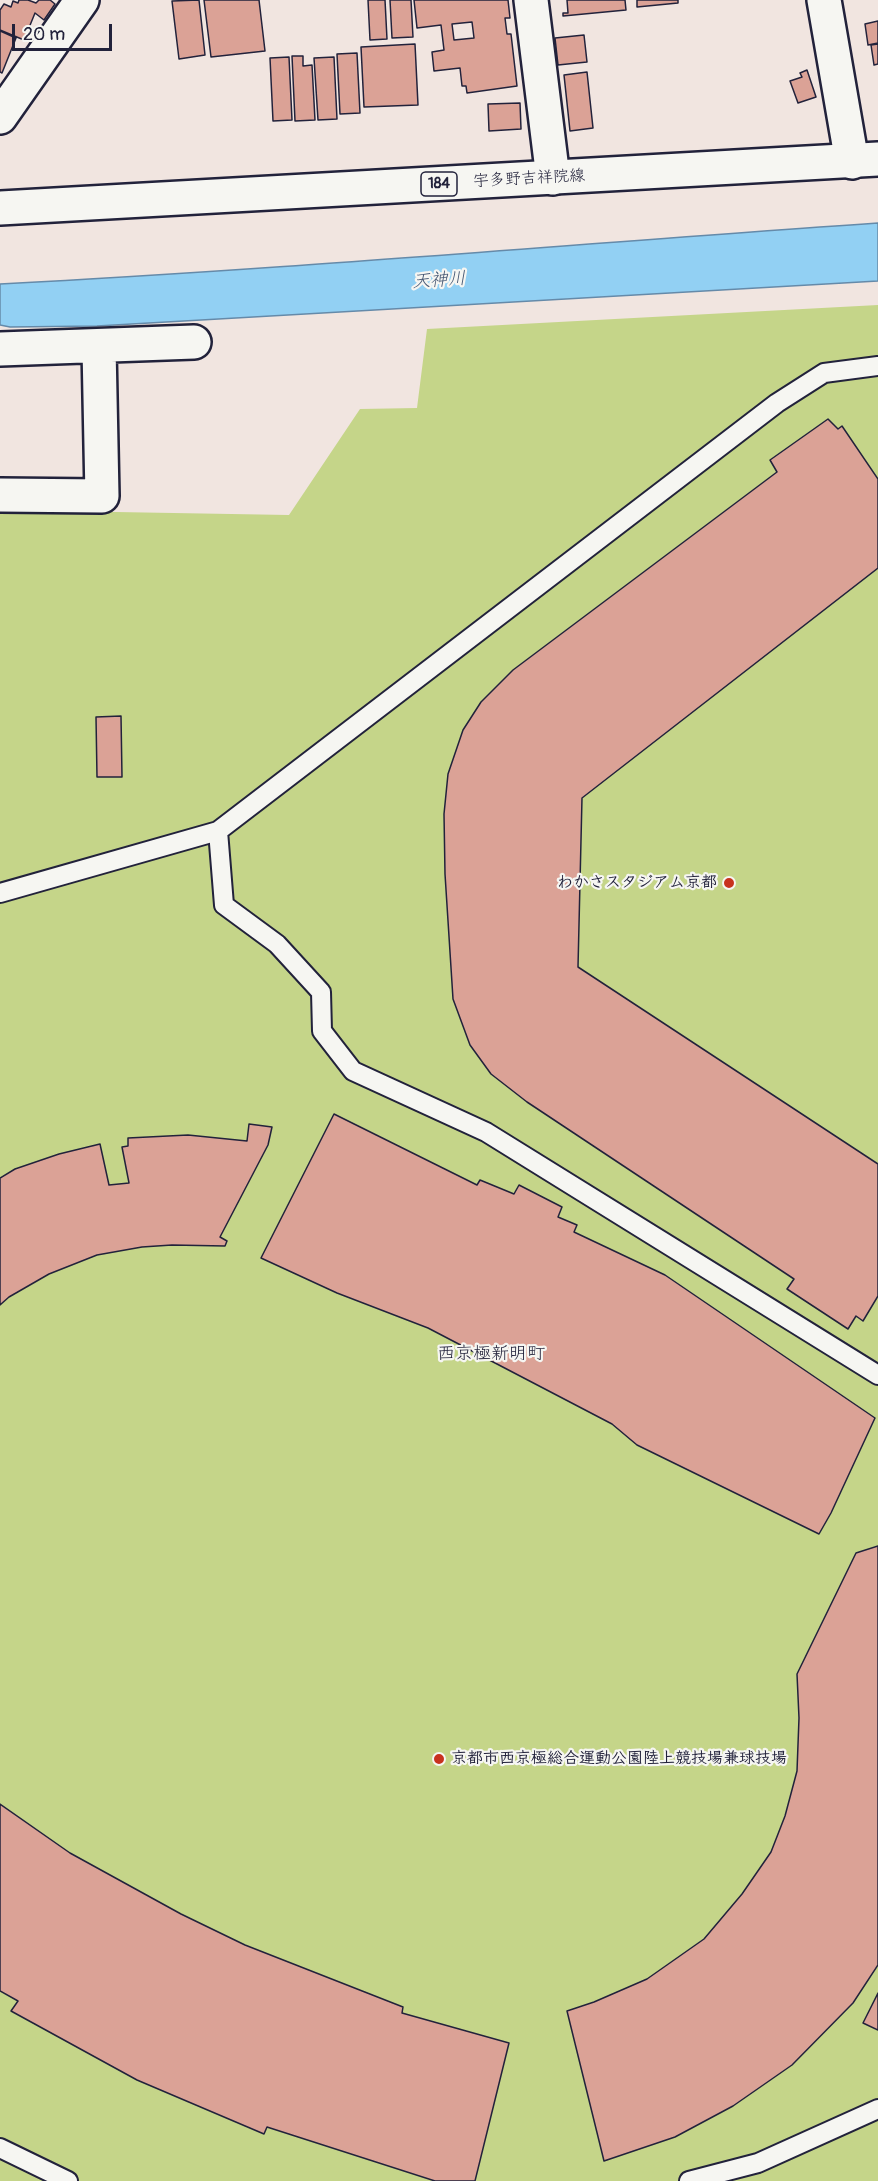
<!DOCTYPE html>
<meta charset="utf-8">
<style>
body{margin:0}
#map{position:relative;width:878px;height:2181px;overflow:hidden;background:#f1e5e0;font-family:Pangolin,sans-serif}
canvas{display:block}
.scale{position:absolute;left:12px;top:24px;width:100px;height:27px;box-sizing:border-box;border:3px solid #22223b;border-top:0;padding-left:8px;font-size:18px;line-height:21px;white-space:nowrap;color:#22223b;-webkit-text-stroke:4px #f6f6f2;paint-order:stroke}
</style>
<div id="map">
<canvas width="878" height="2181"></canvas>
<div class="scale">20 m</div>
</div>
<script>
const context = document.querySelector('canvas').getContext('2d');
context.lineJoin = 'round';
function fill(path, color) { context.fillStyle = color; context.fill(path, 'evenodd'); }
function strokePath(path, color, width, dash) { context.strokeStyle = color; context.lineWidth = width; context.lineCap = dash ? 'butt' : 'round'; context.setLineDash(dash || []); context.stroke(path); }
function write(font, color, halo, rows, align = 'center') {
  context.font = font + ' Pangolin,"Klee One",sans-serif'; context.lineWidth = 4.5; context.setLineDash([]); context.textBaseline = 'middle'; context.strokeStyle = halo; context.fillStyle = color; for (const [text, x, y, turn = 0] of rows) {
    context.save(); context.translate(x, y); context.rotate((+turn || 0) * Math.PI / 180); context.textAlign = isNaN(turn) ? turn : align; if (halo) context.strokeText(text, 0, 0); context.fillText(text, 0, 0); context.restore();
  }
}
fill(new Path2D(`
 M878,305V2181H0V510L289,515L360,409L417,408L427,329Z`), '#c5d589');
const water = new Path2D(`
 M878,223V281L97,326L10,327L0,325V284C293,269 585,243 878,223Z`);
fill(water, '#92d0f3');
strokePath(water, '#658aa9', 1.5);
const building = new Path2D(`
 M19,0H28L36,3L39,0H50L55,4L44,20L35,13L24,40L0,30V10L4,4L11,7L13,1L18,3Z
 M199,0L205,55L179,59L172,1Z
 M204,0H259L265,51L211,57Z
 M368,0H385L387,39L370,40Z
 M390,0H411L413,37L392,38Z
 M414,0H508L510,18H505L507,34H511L517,86L467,93L466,86H462L460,68L434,71L432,52L444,50L441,25L417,28ZM472,22L474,38L454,40L452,24Z
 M567,0H625L626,10L563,16V13H568Z
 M637,0H678V3L637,7Z
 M878,21V43L868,45L865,24Z
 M0,31L16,38L2,73L0,72Z
 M584,35L587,62L558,65L555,38Z
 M415,44L418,105L364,107L361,47Z
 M878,44V64L874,65L871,45Z
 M357,53L360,113L340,114L337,54Z
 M292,56H303V66L312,65L315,120L295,121Z
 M289,57L292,120L273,121L270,58Z
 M334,57L337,119L318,120L314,58Z
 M807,70L816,97L798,103L790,81L802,77L800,73Z
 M587,72L593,128L570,131L564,75Z
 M520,103L521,129L489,131L488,104Z
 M828,419L838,429L842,426L878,479V568L582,798L578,967L878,1164V1296L863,1321L856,1316L848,1329L787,1289L794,1279L527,1102L491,1074L470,1045L453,999L445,874L444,814L448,774L463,730L481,702L513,670L777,472L770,460Z
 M121,716L122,777H97L96,717Z
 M334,1114L477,1185L480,1180L514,1194L519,1185L562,1207L558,1217L577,1225L574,1232L665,1275L875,1418L831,1513L819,1534L637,1445L612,1424L428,1328L337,1293L261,1258Z
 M249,1124L272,1127L268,1145L220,1237L227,1241L225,1246L172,1245L142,1247L97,1255L49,1274L9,1297L0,1305V1178L15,1169L59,1154L100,1144L109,1185L129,1183L122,1147L128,1146V1138L188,1135L247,1141Z
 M878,1546V1965L853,2003L792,2065L733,2106L675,2137L604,2161L567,2011L594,2002L647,1979L704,1939L742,1894L771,1852L785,1816L797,1771L799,1718L797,1674L856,1553Z
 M0,1804L70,1853L181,1914L245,1945L403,2007L402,2013L509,2043L475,2181H435L267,2127L264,2134L137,2080L11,2011L18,2001L0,1991Z
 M878,1993V2030L863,2023Z`);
fill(building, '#dba296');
strokePath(building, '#22223b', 1.5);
const lane = new Path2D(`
 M218,831L224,905L277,944L321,992L322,1031L353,1071L486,1132L878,1375
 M0,893L218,831L777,403L824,373L878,366
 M0,2148L68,2181
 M689,2181L758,2163L878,2109`);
const street = new Path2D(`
 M531,0L553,178
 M0,349L194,342
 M0,495L102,496L99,347`);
const secondary = new Path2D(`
 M824,0L852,162
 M0,117L82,0`);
const primary = new Path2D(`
 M0,208L878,159`);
strokePath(lane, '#22223b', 22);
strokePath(street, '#22223b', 38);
strokePath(secondary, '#22223b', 38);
strokePath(primary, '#22223b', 38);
strokePath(lane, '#f6f6f2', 18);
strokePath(street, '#f6f6f2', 33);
strokePath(secondary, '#f6f6f2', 33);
strokePath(primary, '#f6f6f2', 33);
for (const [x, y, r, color] of [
 [729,883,6,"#c8321e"],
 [439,1759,6,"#c8321e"]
]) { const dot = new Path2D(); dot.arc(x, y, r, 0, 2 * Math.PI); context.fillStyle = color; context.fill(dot); strokePath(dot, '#f6f6f2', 2); }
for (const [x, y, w] of [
 [439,184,36]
]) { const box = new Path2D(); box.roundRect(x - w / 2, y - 12, w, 24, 4.5); context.fillStyle = '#f6f6f2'; context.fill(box); strokePath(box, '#22223b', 1.5); }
write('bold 15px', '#22223b', null, [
 ["184",439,184]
]);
write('16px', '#22223b', '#f6f6f2', [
 ["宇多野吉祥院線",529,179,-3]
]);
write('bold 16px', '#22223b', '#f6f6f2', [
 ["わかさスタジアム京都",717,883],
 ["京都市西京極総合運動公園陸上競技場兼球技場",451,1759,"left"]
], 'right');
write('italic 18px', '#445672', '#f6f6f2', [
 ["天神川",439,281,-4]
]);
write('18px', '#22223b', '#f6f6f2', [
 ["西京極新明町",491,1354]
]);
</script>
